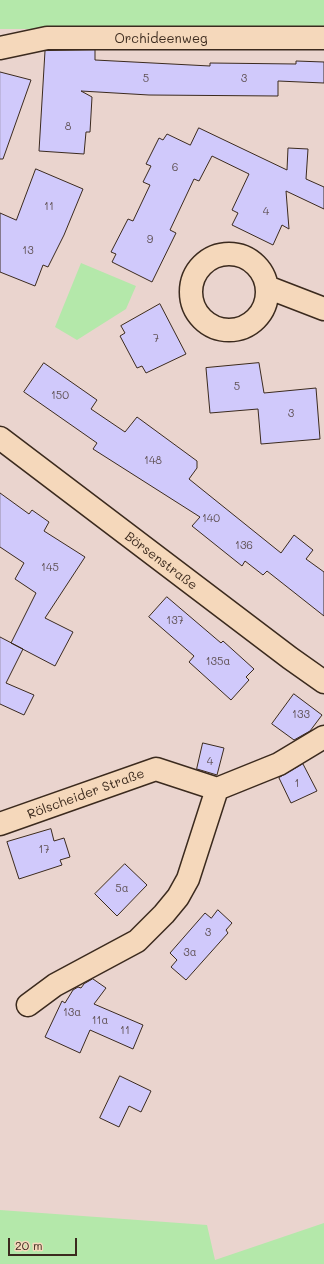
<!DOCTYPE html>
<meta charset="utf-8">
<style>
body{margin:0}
#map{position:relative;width:324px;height:1264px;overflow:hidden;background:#ead4ce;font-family:Mali,sans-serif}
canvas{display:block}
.scale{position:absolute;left:8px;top:1238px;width:69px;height:18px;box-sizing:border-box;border:2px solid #3b2a1e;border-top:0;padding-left:5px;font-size:12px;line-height:14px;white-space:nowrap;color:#3b2a1e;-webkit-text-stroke:3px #f5d8bb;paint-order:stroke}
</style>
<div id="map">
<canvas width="324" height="1264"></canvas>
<div class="scale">20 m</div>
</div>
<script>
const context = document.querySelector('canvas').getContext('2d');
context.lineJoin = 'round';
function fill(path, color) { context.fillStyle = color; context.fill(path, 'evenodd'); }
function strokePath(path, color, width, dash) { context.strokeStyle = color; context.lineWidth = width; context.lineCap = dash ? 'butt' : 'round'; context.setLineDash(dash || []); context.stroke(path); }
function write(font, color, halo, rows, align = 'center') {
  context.font = font + ' Mali,sans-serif'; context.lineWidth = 3; context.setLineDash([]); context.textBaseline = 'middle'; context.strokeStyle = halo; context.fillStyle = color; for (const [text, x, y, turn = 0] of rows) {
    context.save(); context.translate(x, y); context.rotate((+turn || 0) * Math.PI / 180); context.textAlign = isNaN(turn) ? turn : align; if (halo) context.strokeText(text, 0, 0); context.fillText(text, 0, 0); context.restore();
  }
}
fill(new Path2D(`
 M0,0H324V29H0Z
 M81,263L136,286L126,309L77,340L55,327Z
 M0,1210L207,1225L215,1260L324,1223V1264H0Z`), '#b4e8aa');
const building = new Path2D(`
 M95,50V60L210,66V63L296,64V61L324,62V83L278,81V96L149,95L81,91L92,97L90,132H86L84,154L39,151L45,51Z
 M0,72L31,80L3,159H0Z
 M199,128L287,170L288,148L308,149L306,179L324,187V209L286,191L289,229L282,225L273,245L232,225L238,213L232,210L249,174L212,156L199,181L194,179L170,230L176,233L152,282L112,262L116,254L111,252L128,219L133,221L150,185L143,182L151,166L146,164L159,138L163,140L167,134L190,145Z
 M36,169L83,189L64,235L48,267L43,265L35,286L0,272V213L16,220Z
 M160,304L186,354L146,373L142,366L137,368L120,336L125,333L121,326Z
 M44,363L97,400L91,409L125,432L137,417L197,461V468L189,479L281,553L294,535L313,550L306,559L324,572V616L267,571L263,575L245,561L242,566L192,526L200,517L93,449L97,443L24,392Z
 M259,363L264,393L316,388L320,439L261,444L258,409L210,413L206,368Z
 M0,493L29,514L32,510L49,522L44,531L85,557L45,618L73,632L55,666L11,643L36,593L15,579L24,563L0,547Z
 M167,597L221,643L223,641L254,669L246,677L249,680L231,700L189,662L194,656L149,617Z
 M0,637L23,649L6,683L34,695L24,715L0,704Z
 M294,694L322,715L310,731L294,740L272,724Z
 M203,743L224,748L217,775L197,769Z
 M303,764L317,791L291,803L279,778Z
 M51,829L54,841L64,838L70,857L60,860L62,865L19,879L7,842Z
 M125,864L147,885L117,916L95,894Z
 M218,910L232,923L226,930L228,933L186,980L171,967L177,960L170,953L205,913L211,918Z
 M93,979L106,988L94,1004L143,1025L133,1049L90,1030L80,1053L45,1037L62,1001L65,1003L73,990L78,987L81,988L84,984Z
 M120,1076L151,1091L141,1112L129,1106L119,1127L100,1118Z`);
fill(building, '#d0c9fb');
strokePath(building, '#3b2a1e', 1);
const minor = new Path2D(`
 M0,48L47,38H324
 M191 292a38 38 0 1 1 76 0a38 38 0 1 1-76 0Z
 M267,287L324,309
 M0,438L290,658L324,682
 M0,824L156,769L217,789L279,764L324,737
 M28,1005L55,985L137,941L164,914L178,897L188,879L217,789`);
strokePath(minor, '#3b2a1e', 25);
strokePath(minor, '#f5d8bb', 22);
write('11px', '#605255', null, [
 ["5",146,79],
 ["3",244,79],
 ["8",68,127],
 ["6",175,168],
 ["11",49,207],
 ["4",266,212],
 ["9",150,240],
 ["13",28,251],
 ["7",156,339],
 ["5",237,387],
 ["150",60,396],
 ["3",291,414],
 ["148",153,461],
 ["140",211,519],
 ["136",244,546],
 ["145",50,568],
 ["137",175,621],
 ["135a",218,662],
 ["133",301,715],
 ["4",210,762],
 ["1",297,784],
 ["17",44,850],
 ["5a",122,889],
 ["3",208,933],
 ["3a",190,953],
 ["13a",72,1013],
 ["11a",100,1021],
 ["11",125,1031]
]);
write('13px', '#3b2a1e', '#f5d8bb', [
 ["Orchideenweg",161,39],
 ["Börsenstraße",161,561,37],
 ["Rölscheider Straße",86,794,-20]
]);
</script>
